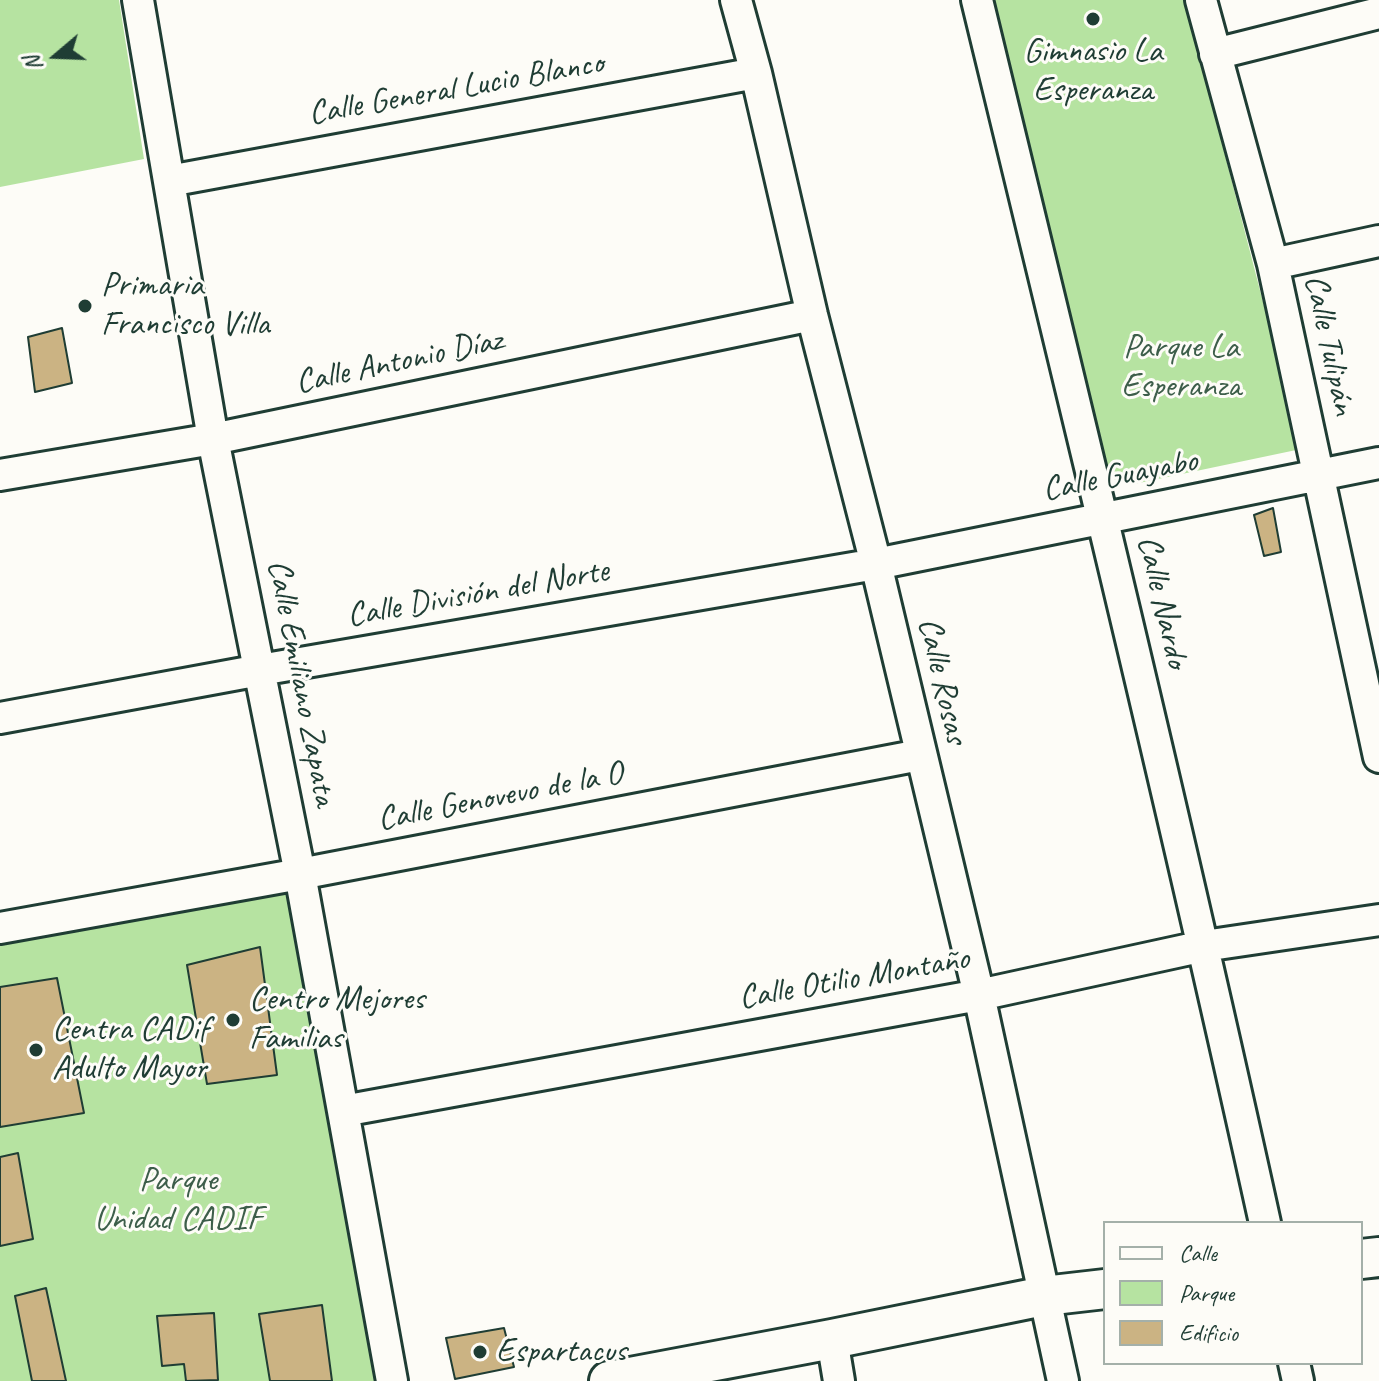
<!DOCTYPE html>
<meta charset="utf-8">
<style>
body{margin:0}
#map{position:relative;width:1379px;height:1381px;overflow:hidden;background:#fdfcf7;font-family:Caveat,sans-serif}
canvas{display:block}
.legend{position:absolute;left:1103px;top:1221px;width:260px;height:144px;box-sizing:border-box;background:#fdfcf7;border:2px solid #a4b0a9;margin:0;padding:10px 14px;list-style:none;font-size:24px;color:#1f3d34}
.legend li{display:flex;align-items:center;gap:16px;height:40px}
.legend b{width:40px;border:2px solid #a4b0a9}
.north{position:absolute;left:16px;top:16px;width:80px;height:80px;-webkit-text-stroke:6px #fdfcf7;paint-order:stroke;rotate:251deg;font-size:22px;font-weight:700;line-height:32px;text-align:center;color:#1f3d34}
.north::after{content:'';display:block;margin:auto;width:28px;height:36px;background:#1f3d34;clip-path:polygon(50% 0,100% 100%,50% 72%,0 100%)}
</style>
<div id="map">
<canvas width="1379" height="1381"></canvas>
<ul class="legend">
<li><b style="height:10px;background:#fdfcf7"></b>Calle</li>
<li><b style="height:22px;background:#b6e3a1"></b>Parque</li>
<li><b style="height:22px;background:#cbb383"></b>Edificio</li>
</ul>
<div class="north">N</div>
</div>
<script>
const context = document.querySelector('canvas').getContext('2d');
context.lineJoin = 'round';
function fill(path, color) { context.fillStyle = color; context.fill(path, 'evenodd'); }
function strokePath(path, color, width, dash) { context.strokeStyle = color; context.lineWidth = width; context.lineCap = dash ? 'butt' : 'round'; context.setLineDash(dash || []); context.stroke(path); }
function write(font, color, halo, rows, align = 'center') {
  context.font = font + ' Caveat,sans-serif'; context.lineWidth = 6; context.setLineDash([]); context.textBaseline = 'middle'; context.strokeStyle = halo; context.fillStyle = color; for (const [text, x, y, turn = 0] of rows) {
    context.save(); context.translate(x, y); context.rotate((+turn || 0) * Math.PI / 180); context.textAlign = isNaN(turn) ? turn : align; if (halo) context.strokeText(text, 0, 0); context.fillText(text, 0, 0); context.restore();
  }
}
fill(new Path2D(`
 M0,0H119L144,159L0,187Z
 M992,0H1185L1301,449L1139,483C1122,485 1114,483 1105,468Z
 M300,874L392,1381H0V928Z`), '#b6e3a1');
const building = new Path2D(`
 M62,328L72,383L35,392L28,337Z
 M1273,508L1281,552L1264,556L1254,515Z
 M260,947L277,1075L207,1084L187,965Z
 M57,978L84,1113L0,1127V987Z
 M18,1153L33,1239L0,1246V1157Z
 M46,1288L66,1381H32L15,1296Z
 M322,1305L332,1381H270L259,1314Z
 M214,1313L218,1380L186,1381L184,1364L162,1366L157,1316Z
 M504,1328L514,1367L455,1379L446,1338Z`);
fill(building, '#cbb383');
strokePath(building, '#1f3d34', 2);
const minor = new Path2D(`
 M138,0L213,439L300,874L392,1381
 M736,0L756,73L812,315L876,564L979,995L1063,1381
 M977,0C1076,407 1175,814 1265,1223
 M1201,0L1273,264L1379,757
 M1215,54L1379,13
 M169,181L756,73
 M1273,264L1379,241
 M0,475L213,439L812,315
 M0,718L260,670L876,564L1379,463
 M0,928L300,874L920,755
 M343,1111L979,995L1204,946L1379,920
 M832,1339L839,1381
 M1294,1363L1298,1381`);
const tertiary = new Path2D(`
 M1361,1259L1379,1257
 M609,1381L832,1339L1044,1296L1105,1289`);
strokePath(minor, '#1f3d34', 36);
strokePath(tertiary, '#1f3d34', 44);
strokePath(minor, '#fdfcf7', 30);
strokePath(tertiary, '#fdfcf7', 38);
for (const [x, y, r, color] of [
 [1093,19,8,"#1f3d34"],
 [85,306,8,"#1f3d34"],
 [233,1020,8,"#1f3d34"],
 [36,1050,8,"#1f3d34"],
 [480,1352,8,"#1f3d34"]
]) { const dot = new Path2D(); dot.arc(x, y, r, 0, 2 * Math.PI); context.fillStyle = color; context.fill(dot); strokePath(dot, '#fdfcf7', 3); }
write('34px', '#1f3d34', '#fdfcf7', [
 ["Gimnasio La",1093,52,"center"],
 ["Esperanza",1093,91,"center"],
 ["Primaria",101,286],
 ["Francisco Villa",101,325],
 ["Centro Mejores",249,1000],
 ["Familias",249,1039],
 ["Centra CADif",52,1030],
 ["Adulto Mayor",52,1069],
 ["Espartacus",496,1352]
], 'left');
write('34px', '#1f3d34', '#fdfcf7', [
 ["Calle General Lucio Blanco",456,89,-10],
 ["Calle Tulipán",1329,345,78],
 ["Calle Antonio Díaz",399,362,-12],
 ["Calle Guayabo",1120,476,-11],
 ["Calle División del Norte",478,594,-10],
 ["Calle Nardo",1162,602,77],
 ["Calle Rosas",942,681,77],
 ["Calle Emiliano Zapata",301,683,79],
 ["Calle Genovevo de la O",500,797,-11],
 ["Calle Otilio Montaño",854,979,-10]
]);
write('34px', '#3d5e4a', '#fdfcf7', [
 ["Parque La",1181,348],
 ["Esperanza",1181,387],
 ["Parque",178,1181],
 ["Unidad CADIF",178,1220]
]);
</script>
